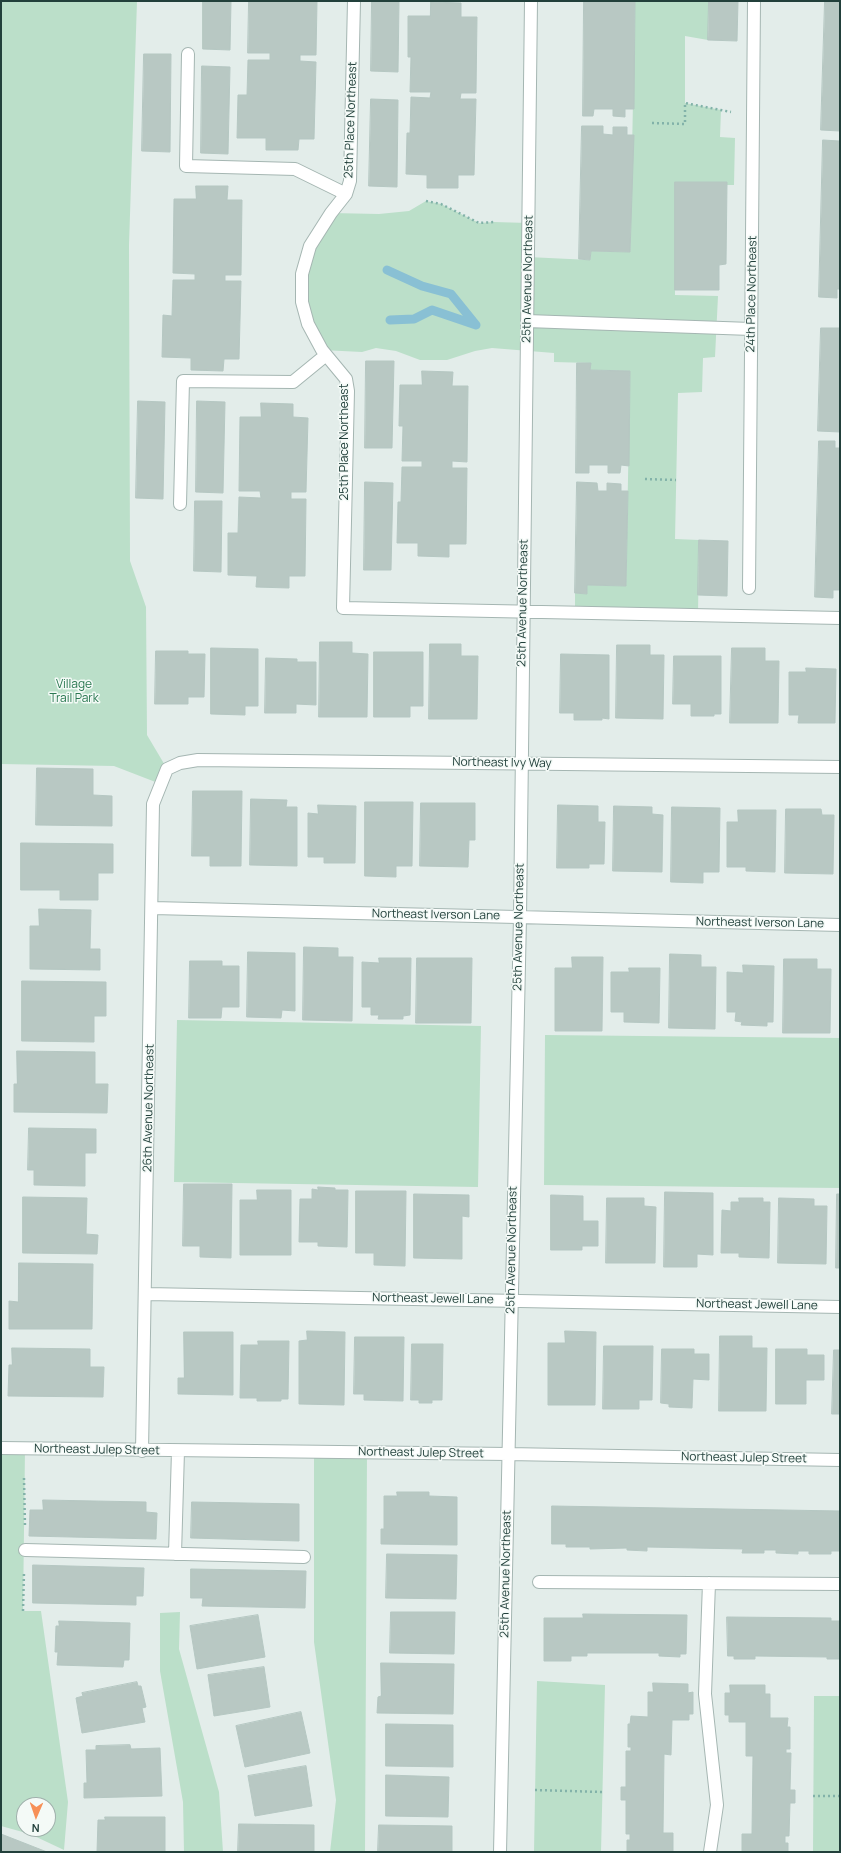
<!DOCTYPE html>
<style>
body{margin:0}
#map{position:relative;width:841px;height:1853px;overflow:hidden;background:#e3edea;font-family:Manrope,sans-serif}
canvas{display:block}
.frame{position:absolute;inset:0;border:2px solid #22403b;pointer-events:none}
.north{position:absolute;left:16px;top:1797px;width:40px;height:40px;box-sizing:border-box;background:#f4faf7;border:1px solid #a0b0ac;border-radius:50%;rotate:182deg;font-size:11px;font-weight:700;line-height:16px;text-align:center;color:#22403b}
.north::after{content:'';display:block;margin:auto;width:14px;height:18px;background:#f79057;clip-path:polygon(50% 0,100% 100%,50% 72%,0 100%)}
</style>
<div id="map">
<canvas width="841" height="1853"></canvas>
<div class="frame"></div>
<div class="north">N</div>
</div>
<script>
const context = document.querySelector('canvas').getContext('2d');
context.lineJoin = 'round';
function fill(path, color) { context.fillStyle = color; context.fill(path, 'evenodd'); }
function strokePath(path, color, width, dash) { context.strokeStyle = color; context.lineWidth = width; context.lineCap = dash ? 'butt' : 'round'; context.setLineDash(dash || []); context.stroke(path); }
function write(font, color, halo, rows, align = 'center') {
  context.font = font + ' Manrope,sans-serif'; context.lineWidth = 3; context.setLineDash([]); context.textBaseline = 'middle'; context.strokeStyle = halo; context.fillStyle = color; for (const [text, x, y, turn = 0] of rows) {
    context.save(); context.translate(x, y); context.rotate((+turn || 0) * Math.PI / 180); context.textAlign = isNaN(turn) ? turn : align; if (halo) context.strokeText(text, 0, 0); context.fillText(text, 0, 0); context.restore();
  }
}
fill(new Path2D(`
 M1,1H137L129,245L130,561L146,607L147,735L166,767L158,783L114,766L1,764Z
 M635,1H709L708,40L685,36V103L721,110L720,137L735,138L734,185H727L726,182H675V295L718,296L715,357L703,358L702,392L678,393L675,539L699,540L698,615L575,613V593L587,594V585L626,586L630,371L590,370V363L554,362V353L492,348L475,351L447,360H420L396,351L376,348L362,352L322,350L308,324L302,274L331,213L379,214L409,211L426,201L441,204L479,223L494,222L528,223V257L590,260L591,251L630,252Z
 M177,1020L481,1026L478,1187L174,1182Z
 M545,1035L840,1038V1188L544,1185Z
 M1,1448L25,1449L23,1611H41L68,1802L64,1850L30,1834L1,1826ZM24,1805H48V1829H24Z
 M314,1452L367,1453L365,1852H330L336,1800L314,1642Z
 M180,1612L179,1649L219,1792L223,1852H184L183,1802L160,1671V1613Z
 M537,1681L605,1685L601,1852H534Z
 M814,1696H840V1852H813Z`), '#bbdfc9');
strokePath(new Path2D(`
 M387,270L422,286L451,294L476,325
 M390,320L414,319L432,310L476,325`), '#89c0d4', 9);
const building = new Path2D(`
 M203,1H231L230,50L203,49Z
 M249,1H317L316,55H300V61L316,62L314,139H299L298,150H266V138H237L238,95H247L248,60H270V53H248Z
 M372,1H399L398,72L371,71Z
 M584,1H635L634,109H625V117L613,116V109H594L593,116H583Z
 M709,1H738L737,41L708,40Z
 M825,1H840V131L821,130Z
 M431,2L461,3V17H477L476,93H461L460,99H476L474,175H458V188H427V175L406,174L407,133H410L411,97L430,98L431,92H410L411,57H408V16H430Z
 M144,54H171L170,152L142,151Z
 M202,66L230,67L228,154L201,153Z
 M371,99L398,100L397,187L369,186Z
 M582,126H603V134L613,135V127H627V135H634L630,252L591,251L590,260L579,259Z
 M823,140L839,141L840,147V289H837V298L819,297Z
 M675,182H727L726,264L719,265V290H675Z
 M196,186H228L227,200H242L241,275H225V281H241L239,359H224L223,371L191,370V358L162,357L163,315L172,316L173,280H195V274L173,273L174,199H196Z
 M821,328H840V432L818,431Z
 M366,361H394L392,448H365Z
 M577,363H591L590,370L630,371L629,466L621,465L620,473H608V465H589V473H576Z
 M422,371L453,372L452,386H468L467,462L452,461V468H467L466,544H449V557L418,556V543H397L398,502H401L402,467H422V461H402L403,426H399L400,385H422Z
 M138,401L165,402L163,499L136,498Z
 M197,401L225,402L223,493L196,492Z
 M261,403L293,404V417L308,418L306,492H291V499H306L305,576H289V588L256,587L257,576L228,575V533H238L239,497L261,498L260,491H239L240,417H261Z
 M819,441H835V448H840V590H833V598L815,597Z
 M365,482L393,483L391,570H364Z
 M577,482L597,483L598,491H607V483L621,484V491H628L626,586L587,585V594L575,593Z
 M195,501H222L221,572L194,571Z
 M699,540L728,541L727,596L698,595Z
 M320,642H352V653L368,654L367,717H319Z
 M430,644H461V656H478L477,719H429Z
 M617,645H650V655H664L663,719L616,718Z
 M211,648L258,649V706H245V715L211,714Z
 M732,648H765V661H779L778,723H730Z
 M156,651H188V654H205L204,697H188V704H155Z
 M374,652H423V706H410V717H374Z
 M561,654L609,655V719L602,718V720H574V713H560Z
 M674,656H721V714H714V716H691V704H673Z
 M266,658L297,659V662H316V705L296,704V713H265Z
 M806,668L836,669L835,723H798L799,715H789V672H806Z
 M37,768L93,769V795L112,796V826L36,825Z
 M193,791H242L241,866H210V856H192Z
 M251,799L287,800L286,807H297V866L250,865Z
 M365,802H413L412,866H396V877L365,876Z
 M421,803H475V840H469L468,867L420,866Z
 M318,805L356,806L355,863H324V857H308V813L318,814Z
 M558,805L598,806V822H605L604,864H589V868H557Z
 M614,806L652,807V814L663,815L662,872L613,871Z
 M672,807L720,808L719,872H703V883L671,882Z
 M786,809H821L822,815H834L833,874L785,873Z
 M738,810H776L775,872L746,871V867H727V822H738Z
 M21,843L113,844V873H98V900H60V890H21Z
 M39,909L91,910L90,949H100V970L30,969V926H39Z
 M304,947L338,948V957H353L352,1021L303,1020Z
 M248,952L295,953V1011L282,1010L281,1018L247,1017Z
 M670,954L701,955V967H716L715,1029L669,1028Z
 M572,957H603L602,1031H555V968H572Z
 M379,958H411L410,1015L403,1016V1019H378L379,1015H371V1007H362V962L379,963Z
 M417,958H472L471,1023H416Z
 M784,959H817V969H831L830,1033H783Z
 M190,961H222V966H239V1007H222L221,1018H189Z
 M743,965L774,966L773,1022H767V1026L741,1025L742,1022L735,1021L736,1012H727V972L743,973Z
 M629,968H660L659,1023L624,1022V1012H611V972H629Z
 M22,981L106,982V1016H94V1042L22,1041Z
 M17,1051L95,1052V1084H108L107,1113L14,1112V1084H17Z
 M29,1128L96,1129V1153H85V1186L34,1185V1170H28Z
 M184,1184H232L231,1258L200,1257V1246H183Z
 M318,1187L335,1188V1190H348L347,1247L318,1246V1242H299L300,1199H312V1189L318,1190Z
 M257,1190H291V1255H240V1200H257Z
 M356,1191H406L405,1266L374,1265V1253H356Z
 M665,1192L713,1193V1255L697,1254V1267H664Z
 M414,1194L469,1195V1217L462,1216V1259L414,1258Z
 M837,1194H840V1268H836Z
 M551,1195L583,1196V1221H598V1246H582V1250H551Z
 M23,1197L87,1198L86,1234L98,1235L97,1254L23,1253Z
 M607,1198H644V1206L656,1207L655,1263H606Z
 M739,1198H763V1202H770L769,1258L739,1257V1253H721L722,1210L731,1211V1202H739Z
 M779,1198L814,1199V1206H827L826,1264L778,1263Z
 M19,1263L93,1264L92,1329H9V1301L18,1302Z
 M307,1331L345,1332L344,1405L299,1404V1341L307,1340Z
 M565,1331L596,1332L595,1405H548V1343H565Z
 M184,1332H233V1395L178,1394V1378H184Z
 M720,1336H752V1348H767L766,1411H719Z
 M355,1337H404L403,1401L364,1400V1394H354Z
 M258,1341H289L288,1399H281V1401H257V1398H240L241,1345H258Z
 M412,1344H443L442,1400H432V1403H419V1400H411Z
 M604,1346H653L652,1400H639V1409H603Z
 M12,1348L90,1349V1367H104L103,1397L8,1396L9,1365H12Z
 M662,1349H694V1354H709V1380L693,1379L692,1408L669,1407V1404L661,1403Z
 M776,1349H807V1355H824V1380H806V1404H776Z
 M834,1350H840V1414H832Z
 M397,1492H429V1496L457,1497V1545L381,1544V1529H384V1496H397Z
 M43,1500L146,1502V1512L157,1513L156,1539L29,1536L30,1510H43Z
 M192,1502L299,1504V1541L191,1538Z
 M552,1506L840,1511V1551H831V1554H809V1551H798V1554L776,1553V1550H764V1553H742L743,1549L647,1547V1551L627,1550V1548L590,1549V1547H566V1544H552Z
 M387,1554L457,1555L456,1599L386,1598Z
 M33,1565L144,1568L143,1596H136V1605L33,1603Z
 M191,1569L306,1571L305,1608L202,1606L203,1598H191Z
 M391,1612H455L454,1654L390,1653Z
 M583,1614L687,1615L686,1654H680V1657L659,1656V1653H587V1656H571V1661H544V1618H583Z
 M258,1615L265,1657L197,1669L190,1626Z
 M727,1617L831,1618V1621H840V1659H827V1657L755,1656V1659H734V1656H728Z
 M59,1621L130,1623L129,1660H124L123,1667L57,1665L58,1652H55L56,1626H59Z
 M381,1663L454,1664L453,1714L377,1713L378,1697L381,1696Z
 M264,1667L270,1707L214,1716L208,1675Z
 M137,1682L138,1686H141L146,1707L142,1708L145,1722L82,1733L76,1698L83,1696L82,1693Z
 M653,1683L688,1684V1693L693,1692V1714H689V1720H672L671,1755L664,1754L663,1833H673V1852H627V1840H630V1834H626V1800H621V1787H626V1751H631V1747H628V1724H630L631,1716L648,1717V1692H653Z
 M730,1685H765V1694H770V1718H788L787,1727H790V1749H786V1753H791L790,1790H795V1803H790L789,1836H785V1843H788V1852H742V1834H752L753,1756H746V1722H729V1715H725V1693H730Z
 M301,1712L310,1753L245,1767L236,1726Z
 M386,1724L453,1725V1767L386,1766Z
 M130,1745L131,1749L160,1748L162,1796L84,1798V1783H87L86,1750H96V1746Z
 M306,1766L312,1806L255,1816L248,1776Z
 M386,1775L449,1777L448,1817L386,1816Z
 M105,1817H165V1852H97L98,1820H105Z
 M239,1824L314,1825V1852H238Z
 M379,1825L452,1826V1852H378Z
 M1,1834L47,1852H1Z`);
fill(building, '#b8c8c3');
strokePath(building, '#b5c7c2', 1);
const minor = new Path2D(`
 M354,1L350,181L346,194L331,213L310,246L302,274V302L308,324L322,350L346,379L348,391L343,608L840,618
 M188,54L186,166L295,169L346,194
 M527,321L751,329
 M180,504L183,381L293,382L326,355
 M749,588L754,1
 M153,908L840,925
 M146,1294L840,1307
 M1,1448L508,1454L840,1460
 M142,1451L153,804L167,769L180,763L198,760L840,767
 M25,1550L304,1557
 M175,1554L178,1451
 M539,1582L840,1584
 M709,1583L705,1694L717,1805L710,1852
 M500,1852L520,917L531,1`);
strokePath(minor, '#a5b6b2', 14);
strokePath(new Path2D(`
 M652,123L685,124V103L731,112
 M426,201L441,204L479,223L494,222
 M645,479L676,480
 M24,1478L25,1527
 M23,1611L24,1572
 M535,1790L602,1792
 M813,1796H840`), '#82b2a9', 2.5, [2, 3]);
strokePath(minor, '#fff', 12);
write('12px', '#22403b', '#f4faf7', [
 ["25th Place Northeast",351,120,-88],
 ["25th Avenue Northeast",528,279,-89],
 ["24th Place Northeast",752,294,-89],
 ["25th Place Northeast",345,442,-90],
 ["25th Avenue Northeast",523,603,-89],
 ["Northeast Ivy Way",502,763,1],
 ["Northeast Iverson Lane",436,915,1],
 ["Northeast Iverson Lane",760,923,1],
 ["25th Avenue Northeast",519,927,-89],
 ["26th Avenue Northeast",149,1108,-89],
 ["25th Avenue Northeast",512,1250,-89],
 ["Northeast Jewell Lane",433,1299,1],
 ["Northeast Jewell Lane",757,1305,1],
 ["Northeast Julep Street",97,1450,1],
 ["Northeast Julep Street",421,1453,1],
 ["Northeast Julep Street",744,1458,1],
 ["25th Avenue Northeast",506,1574,-89]
]);
write('12px', '#2a7851', '#f4faf7', [
 ["Village",74,685],
 ["Trail Park",74,699]
]);
</script>
